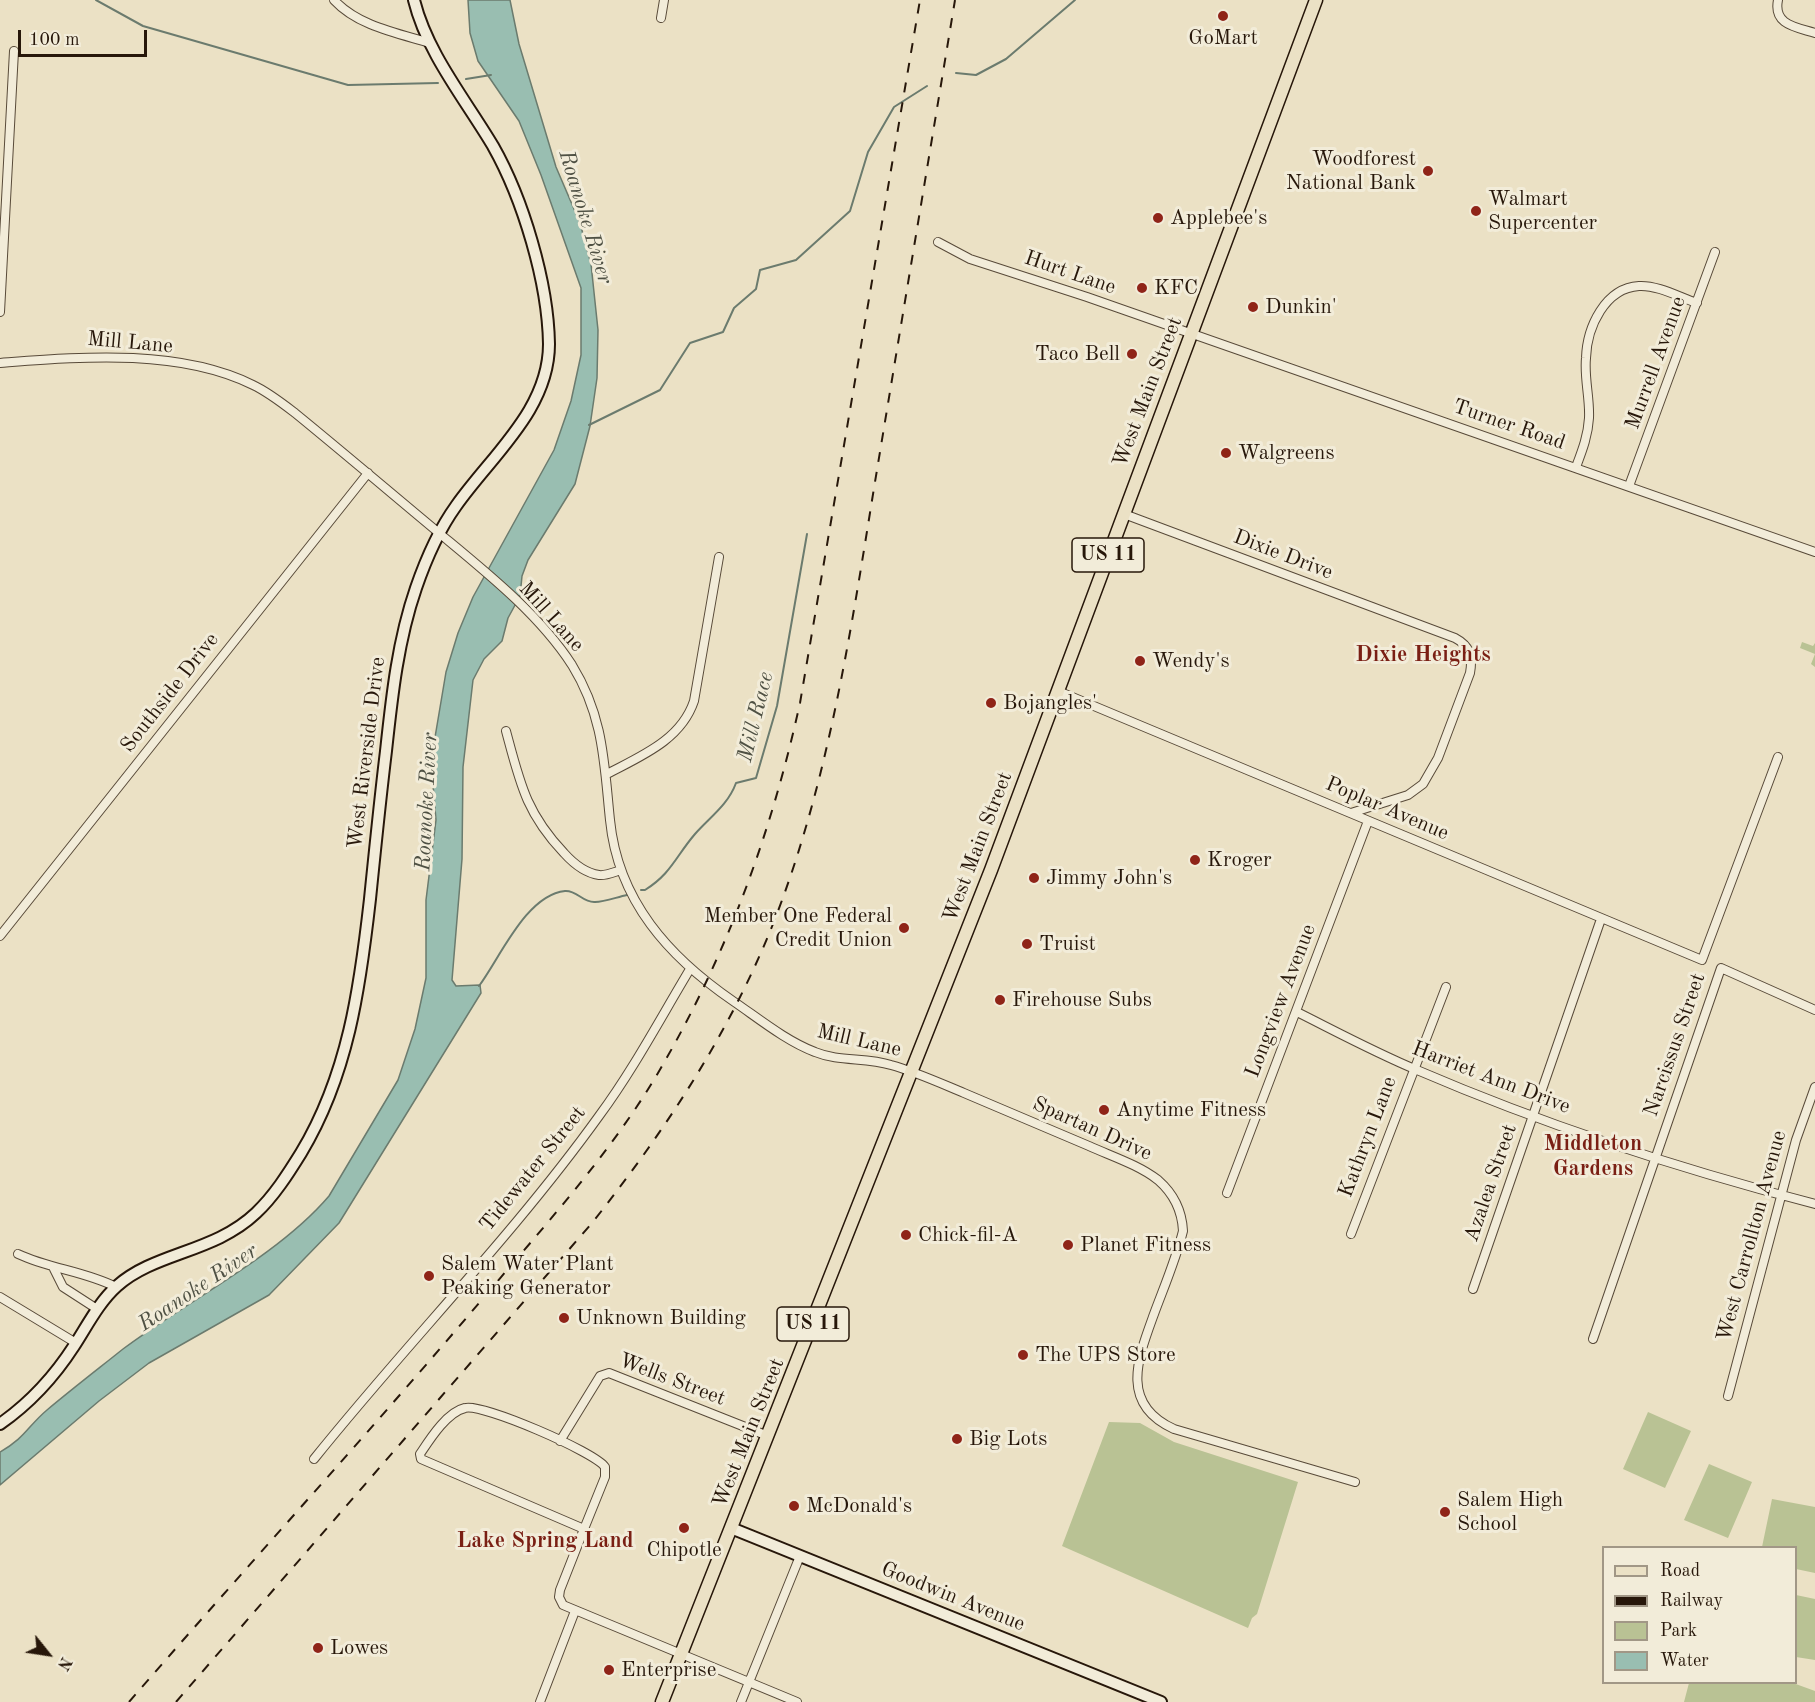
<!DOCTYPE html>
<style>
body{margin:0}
#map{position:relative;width:1815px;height:1702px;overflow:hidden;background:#ebe1c5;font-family:"Old Standard TT",serif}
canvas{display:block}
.legend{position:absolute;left:1602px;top:1546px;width:195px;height:138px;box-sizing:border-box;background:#f2ecd9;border:2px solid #a19786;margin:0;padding:8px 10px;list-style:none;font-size:18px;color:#27170a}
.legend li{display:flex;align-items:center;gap:12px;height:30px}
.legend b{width:30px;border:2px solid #a19786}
.north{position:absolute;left:18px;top:1624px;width:60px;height:60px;-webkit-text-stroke:4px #f2ecd9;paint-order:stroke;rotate:120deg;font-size:16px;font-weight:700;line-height:24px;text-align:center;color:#27170a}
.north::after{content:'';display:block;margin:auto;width:21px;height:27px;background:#27170a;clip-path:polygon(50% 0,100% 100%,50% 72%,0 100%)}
.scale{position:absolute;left:18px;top:30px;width:129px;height:27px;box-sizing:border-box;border:3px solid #27170a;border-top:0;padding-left:8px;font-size:18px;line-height:21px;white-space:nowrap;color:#27170a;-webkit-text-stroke:4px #f2ecd9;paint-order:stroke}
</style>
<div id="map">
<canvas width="1815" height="1702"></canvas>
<ul class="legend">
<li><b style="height:8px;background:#ebe1c5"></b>Road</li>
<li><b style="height:8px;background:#27170a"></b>Railway</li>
<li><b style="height:16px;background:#b9c294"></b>Park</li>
<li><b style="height:16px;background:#99beb1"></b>Water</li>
</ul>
<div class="north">N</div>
<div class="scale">100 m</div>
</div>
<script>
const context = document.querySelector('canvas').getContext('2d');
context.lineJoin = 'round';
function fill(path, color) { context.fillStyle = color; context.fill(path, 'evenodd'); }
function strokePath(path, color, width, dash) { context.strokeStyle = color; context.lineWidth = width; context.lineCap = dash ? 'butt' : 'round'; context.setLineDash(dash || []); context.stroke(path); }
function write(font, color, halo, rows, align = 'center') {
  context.font = font + ' "Old Standard TT",serif'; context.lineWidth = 6; context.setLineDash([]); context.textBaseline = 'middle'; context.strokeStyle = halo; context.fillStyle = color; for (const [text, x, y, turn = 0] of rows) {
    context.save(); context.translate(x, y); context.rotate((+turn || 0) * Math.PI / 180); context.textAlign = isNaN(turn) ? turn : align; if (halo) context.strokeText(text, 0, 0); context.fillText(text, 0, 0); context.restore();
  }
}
fill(new Path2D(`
 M1802,642L1813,646L1815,643V667L1811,664L1815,654L1800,648Z
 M1648,1412L1691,1431L1665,1488L1623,1469Z
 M1109,1422L1140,1423L1174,1442L1298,1482L1257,1614L1252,1618L1248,1628L1062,1546Z
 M1709,1464L1752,1482L1728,1538L1684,1520Z
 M1772,1499L1815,1507V1573L1796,1569V1548L1762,1547Z
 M1796,1595L1815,1599V1660L1796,1657Z
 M1689,1683H1793L1815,1691V1702H1684Z`), '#b9c294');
const water = new Path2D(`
 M468,0H510L519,44L556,167L580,223L591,264L598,330L597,378L590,426L575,484L528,560L522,576L520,596L508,618L502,641L484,659L473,680L463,767L462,859L452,980L456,986L480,985L481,993L339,1223L269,1295L149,1363L99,1401L0,1485V1452C25,1438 28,1426 47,1410C72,1389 98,1369 123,1349C187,1301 278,1256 329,1196L398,1080L415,1029L426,978V900L436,820L431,761L446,672L458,633L473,597L554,450L571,401L581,355V288L541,175L519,121L478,61L470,33Z`);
fill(water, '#99beb1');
strokePath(water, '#6b7b6e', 1.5);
strokePath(new Path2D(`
 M96,0L143,26L348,85L438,83
 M956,73L976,75L1006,59L1075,0
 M466,79L491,75
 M589,425L660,390L690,343L723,332L734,308L756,289L760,270L796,260L850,211L868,152L894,107L927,86
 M641,890H645C671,874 676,856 695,834C710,817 728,805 736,783L756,778L777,706L807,534
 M479,986C500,958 526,895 565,891C577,890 583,903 595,902C605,902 617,897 627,895`), '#6b7b6e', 2);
const street = new Path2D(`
 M334,0C358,26 397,33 430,43
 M1778,0C1773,25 1796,27 1815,33
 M661,18L664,0
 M938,242L970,259L1087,297L1815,552
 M0,312L14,51
 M0,363C80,357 178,348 253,385C268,392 282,403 295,413C344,453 391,493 439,533C486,572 539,614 572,665C604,717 604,763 610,820C618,901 669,957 733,1001C758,1018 786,1041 815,1052C839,1062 866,1057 891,1065C916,1072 940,1083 964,1093C1005,1110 1047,1128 1089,1146C1111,1156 1139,1165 1158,1180C1174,1194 1182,1210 1183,1231C1176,1259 1164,1287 1154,1314C1138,1358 1119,1404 1174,1429L1355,1482
 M1576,467C1582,451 1588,436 1589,418C1590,398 1584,378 1586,358C1587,327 1605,288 1639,286C1658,285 1679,297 1697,303
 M1629,486L1715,252
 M1124,514L1455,638C1470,646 1473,656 1470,673L1438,758L1423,784L1408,795L1351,813
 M1058,691L1702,960L1778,757
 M506,731C520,783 526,813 564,853C573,863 585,873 599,875C606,876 614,872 621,870
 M607,774C641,756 681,740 694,701L719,557
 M0,936L368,473
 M1297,1012C1337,1032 1376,1053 1417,1070C1545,1125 1680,1169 1815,1204
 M1227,1193L1368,821
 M1351,1234L1446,987
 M18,1254C50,1269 84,1271 116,1287
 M54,1269L63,1287L97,1309
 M1473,1289L1601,919
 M0,1297L76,1343
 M1593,1339L1721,968L1815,1010
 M1728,1396L1796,1140L1815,1087
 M560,1441L600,1376L609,1373L768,1436
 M314,1459C407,1343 512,1237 599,1116C633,1070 660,1019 690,969
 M584,1529L605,1477V1467C595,1452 482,1403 465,1408C447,1412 430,1439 420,1454L421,1459L584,1529L560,1590L559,1597L563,1605L797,1702
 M540,1702L575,1611
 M741,1702L800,1556`);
const secondary = new Path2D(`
 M0,1424C30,1403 54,1377 74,1346C87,1326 99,1302 117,1286C155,1252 214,1253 256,1213C274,1196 288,1174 301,1153C348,1075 360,988 370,899C375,850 380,800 386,751C392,695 398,640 416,588C426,559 438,531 456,506C491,456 549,410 549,344C548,282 523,199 493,146C465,99 427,53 414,0
 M731,1528L1161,1702`);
const primary = new Path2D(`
 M662,1702L991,870L1316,0`);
strokePath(street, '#584a39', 10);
strokePath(secondary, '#27170a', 14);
strokePath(primary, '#27170a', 15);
strokePath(street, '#f2ecd9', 8);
strokePath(secondary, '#f2ecd9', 10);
strokePath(primary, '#ebe1c5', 12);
strokePath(new Path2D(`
 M129,1702C247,1566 369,1433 485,1296C545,1225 610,1154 658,1073C726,957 771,835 800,703L920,0
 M176,1702L592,1223C665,1131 729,1034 773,924C828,784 850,636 874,488C901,325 928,163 955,0`), '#27170a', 2, [10, 10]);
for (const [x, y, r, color] of [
 [1223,16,6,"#8f2418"],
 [1428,171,6,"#8f2418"],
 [1476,211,6,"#8f2418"],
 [1158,218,6,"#8f2418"],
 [1142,288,6,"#8f2418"],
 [1253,307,6,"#8f2418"],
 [1132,354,6,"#8f2418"],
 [1226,453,6,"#8f2418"],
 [1140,661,6,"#8f2418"],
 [991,703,6,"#8f2418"],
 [1195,860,6,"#8f2418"],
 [1034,878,6,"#8f2418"],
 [904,928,6,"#8f2418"],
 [1027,944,6,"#8f2418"],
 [1000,1000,6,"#8f2418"],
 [1104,1110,6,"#8f2418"],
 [906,1235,6,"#8f2418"],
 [1068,1245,6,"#8f2418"],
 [429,1276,6,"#8f2418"],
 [564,1318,6,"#8f2418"],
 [1023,1355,6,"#8f2418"],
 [957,1439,6,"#8f2418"],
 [794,1506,6,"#8f2418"],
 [1445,1512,6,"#8f2418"],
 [684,1528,6,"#8f2418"],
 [318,1648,6,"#8f2418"],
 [609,1670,6,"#8f2418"]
]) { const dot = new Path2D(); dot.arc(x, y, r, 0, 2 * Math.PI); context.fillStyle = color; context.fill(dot); strokePath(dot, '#f2ecd9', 2); }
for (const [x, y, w] of [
 [1108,555,72],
 [813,1324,72]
]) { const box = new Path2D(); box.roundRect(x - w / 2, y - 17, w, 34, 4.5); context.fillStyle = '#f2ecd9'; context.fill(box); strokePath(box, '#27170a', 1.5); }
write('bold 20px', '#27170a', null, [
 ["US 11",1108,555],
 ["US 11",813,1324]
]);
write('21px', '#27170a', '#f2ecd9', [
 ["GoMart",1223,38,"center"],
 ["Woodforest",1416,159,"right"],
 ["National Bank",1416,183,"right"],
 ["Walmart",1488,199],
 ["Supercenter",1488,223],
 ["Applebee's",1170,218],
 ["KFC",1154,288],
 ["Dunkin'",1265,307],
 ["Taco Bell",1120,354,"right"],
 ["Walgreens",1238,453],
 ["Wendy's",1152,661],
 ["Bojangles'",1003,703],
 ["Kroger",1207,860],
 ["Jimmy John's",1046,878],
 ["Member One Federal",892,916,"right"],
 ["Credit Union",892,940,"right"],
 ["Truist",1039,944],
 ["Firehouse Subs",1012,1000],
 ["Anytime Fitness",1116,1110],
 ["Chick-fil-A",918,1235],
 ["Planet Fitness",1080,1245],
 ["Salem Water Plant",441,1264],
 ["Peaking Generator",441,1288],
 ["Unknown Building",576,1318],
 ["The UPS Store",1035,1355],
 ["Big Lots",969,1439],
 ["Salem High",1457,1500],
 ["School",1457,1524],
 ["McDonald's",806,1506],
 ["Chipotle",684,1550,"center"],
 ["Lowes",330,1648],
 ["Enterprise",621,1670]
], 'left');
write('21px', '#27170a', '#f2ecd9', [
 ["Hurt Lane",1070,273,19],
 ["Mill Lane",130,343,5],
 ["Murrell Avenue",1656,363,-70],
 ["West Main Street",1148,392,-69],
 ["Turner Road",1509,425,19],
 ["Dixie Drive",1283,555,21],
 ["Mill Lane",551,617,48],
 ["Southside Drive",170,693,-52],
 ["West Riverside Drive",367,753,-83],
 ["Poplar Avenue",1387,809,23],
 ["West Main Street",978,847,-69],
 ["Longview Avenue",1281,1001,-69],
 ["Mill Lane",859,1041,13],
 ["Narcissus Street",1675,1045,-71],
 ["Harriet Ann Drive",1491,1078,21],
 ["Spartan Drive",1092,1129,24],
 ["Kathryn Lane",1368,1137,-69],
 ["Tidewater Street",533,1169,-51],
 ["Azalea Street",1491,1183,-71],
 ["West Carrollton Avenue",1752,1236,-75],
 ["Wells Street",672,1380,21],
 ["West Main Street",749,1433,-68],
 ["Goodwin Avenue",953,1597,22]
]);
write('italic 22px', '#4f5144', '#f2ecd9', [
 ["Roanoke River",585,217,73],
 ["Mill Race",756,717,-76],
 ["Roanoke River",427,802,-87],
 ["Roanoke River",198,1288,-34]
]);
write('bold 22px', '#7a1f14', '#f2ecd9', [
 ["Dixie Heights",1423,655],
 ["Middleton",1593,1144],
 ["Gardens",1593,1169],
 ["Lake Spring Land",545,1541]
]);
</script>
